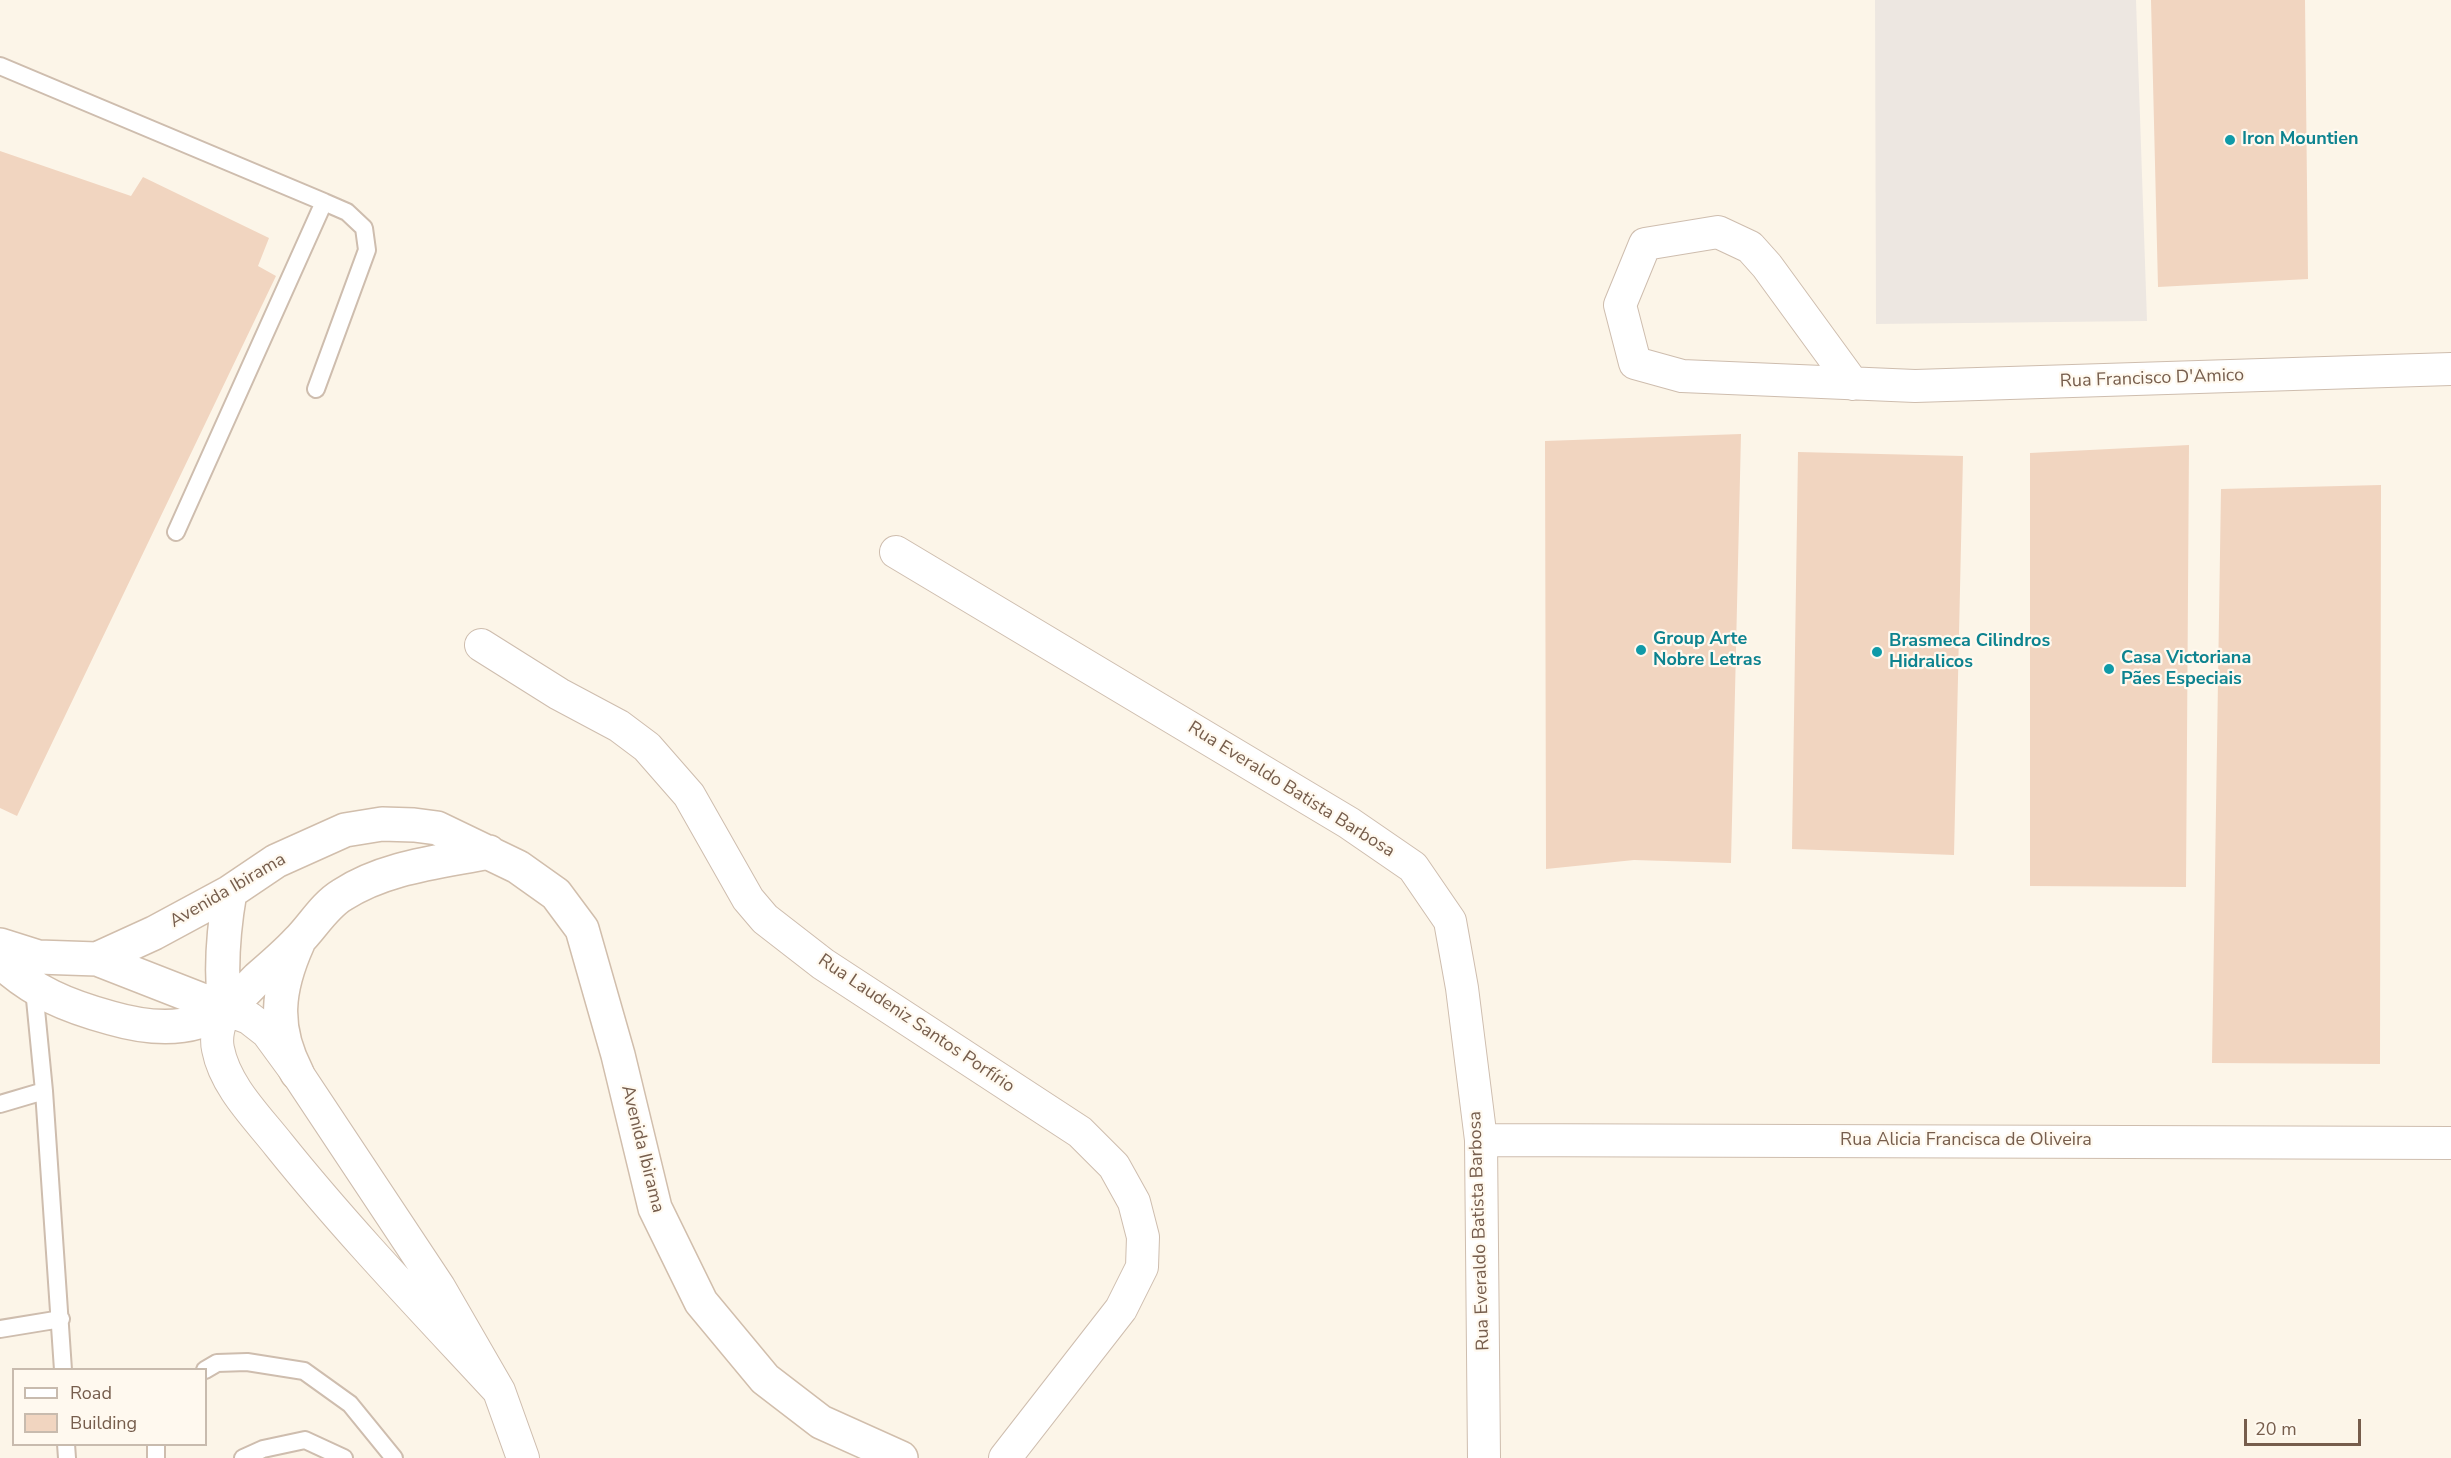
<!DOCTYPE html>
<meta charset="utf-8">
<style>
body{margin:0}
#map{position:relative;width:2451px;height:1458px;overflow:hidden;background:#fcf5e8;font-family:"Nunito Sans",sans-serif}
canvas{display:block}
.legend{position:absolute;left:12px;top:1368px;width:195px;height:78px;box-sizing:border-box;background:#fff9ef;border:2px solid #c8bbae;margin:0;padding:8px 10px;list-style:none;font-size:18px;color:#765d4c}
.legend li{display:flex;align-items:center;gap:12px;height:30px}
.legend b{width:30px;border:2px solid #c8bbae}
.scale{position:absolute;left:2244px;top:1419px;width:117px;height:27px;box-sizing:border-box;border:3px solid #765d4c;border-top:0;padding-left:8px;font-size:18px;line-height:21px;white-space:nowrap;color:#765d4c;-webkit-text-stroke:4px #fff9ef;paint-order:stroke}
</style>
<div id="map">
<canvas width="2451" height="1458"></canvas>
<ul class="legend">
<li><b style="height:8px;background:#fff"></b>Road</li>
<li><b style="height:16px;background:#f1d5c0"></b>Building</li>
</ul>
<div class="scale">20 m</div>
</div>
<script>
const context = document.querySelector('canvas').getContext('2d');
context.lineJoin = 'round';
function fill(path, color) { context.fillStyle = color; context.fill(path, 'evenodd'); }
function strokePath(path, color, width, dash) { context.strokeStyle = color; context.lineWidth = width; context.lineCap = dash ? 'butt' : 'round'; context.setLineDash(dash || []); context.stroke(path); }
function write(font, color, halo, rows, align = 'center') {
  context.font = font + ' "Nunito Sans",sans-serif'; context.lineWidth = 4.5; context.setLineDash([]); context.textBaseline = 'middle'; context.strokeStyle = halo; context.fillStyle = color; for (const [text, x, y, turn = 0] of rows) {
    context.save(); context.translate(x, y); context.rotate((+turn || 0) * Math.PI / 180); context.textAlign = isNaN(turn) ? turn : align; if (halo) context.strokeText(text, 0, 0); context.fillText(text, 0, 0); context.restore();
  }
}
fill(new Path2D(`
 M1875,0H2136L2147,321L1876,324Z`), '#ede7e1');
fill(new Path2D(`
 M2151,0H2305L2308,279L2158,287Z
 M0,151L131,196L143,177L269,238L258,266L276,276L17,816L0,808Z
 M1741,434L1731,863L1634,860L1546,869L1545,441Z
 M2189,445L2186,887L2030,886V453Z
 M1798,452L1963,456L1954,855L1792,849Z
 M2381,485L2380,1064L2212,1063L2221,489Z`), '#f1d5c0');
const service = new Path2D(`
 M0,66L324,202L176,532
 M316,389L367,250L364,228L347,212L324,202
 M34,989L44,1091L63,1370
 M0,1104L44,1091
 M0,1329L61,1319
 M205,1370L217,1363L247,1362L304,1371L350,1404L394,1458
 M66,1444L67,1458
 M156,1444V1458
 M243,1458L263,1449L305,1440L344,1458`);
const minor = new Path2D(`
 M1853,384L1767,266L1750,247L1718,232L1645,244L1620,305L1635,363L1682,376L1915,386L2451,369
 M896,552L1349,823L1413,867L1450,921L1462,988L1481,1140L1484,1458
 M481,645L559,694L619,726L647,747L689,795L748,899L765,919L823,964L1080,1132L1114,1166L1134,1202L1143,1237L1142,1267L1121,1309L1005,1458
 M1481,1140L2451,1143
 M499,1391C424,1310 348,1231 279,1145C257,1117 225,1086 218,1049C215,1035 220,1023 225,1009L249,1018L267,1032L297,1073L439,1287L499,1391L523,1458`);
const secondary = new Path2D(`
 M0,945L38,957L97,959L154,933L230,892L276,861L345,830L382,824L414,825L437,828L518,867L556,894L582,929L618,1055L655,1208L701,1302L765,1379L821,1422L901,1458
 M97,959L225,1009
 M0,961C33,992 67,1006 111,1018C149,1029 191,1033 225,1009C237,1001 248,988 258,978C272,966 286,954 298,941C313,926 324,906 342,895C385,867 439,862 489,852
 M225,1009C220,969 223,932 230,892
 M297,1073C273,1027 277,990 298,943`);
strokePath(service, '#cebdae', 20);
strokePath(minor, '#cebdae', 34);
strokePath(secondary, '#d1beac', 36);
strokePath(service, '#fff', 16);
strokePath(minor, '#fff', 32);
strokePath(secondary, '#fff', 33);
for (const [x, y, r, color] of [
 [2230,140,6,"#0f9aa8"],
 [1641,650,6,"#0f9aa8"],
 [1877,652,6,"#0f9aa8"],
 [2109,669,6,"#0f9aa8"]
]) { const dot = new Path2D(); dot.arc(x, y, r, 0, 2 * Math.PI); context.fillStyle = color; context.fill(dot); strokePath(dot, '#fff9ef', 2); }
write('bold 18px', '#0d838f', '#fff9ef', [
 ["Iron Mountien",2242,140],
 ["Group Arte",1653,640],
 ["Nobre Letras",1653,661],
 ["Brasmeca Cilindros",1889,642],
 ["Hidralicos",1889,663],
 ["Casa Victoriana",2121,659],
 ["Pães Especiais",2121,680]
], 'left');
write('18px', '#765d4c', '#fff9ef', [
 ["Rua Francisco D'Amico",2152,379,-2],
 ["Rua Everaldo Batista Barbosa",1291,790,32],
 ["Avenida Ibirama",228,891,-30],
 ["Rua Laudeniz Santos Porfírio",916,1024,34],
 ["Rua Alicia Francisca de Oliveira",1966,1141],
 ["Avenida Ibirama",642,1149,76],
 ["Rua Everaldo Batista Barbosa",1480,1231,-92]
]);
</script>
